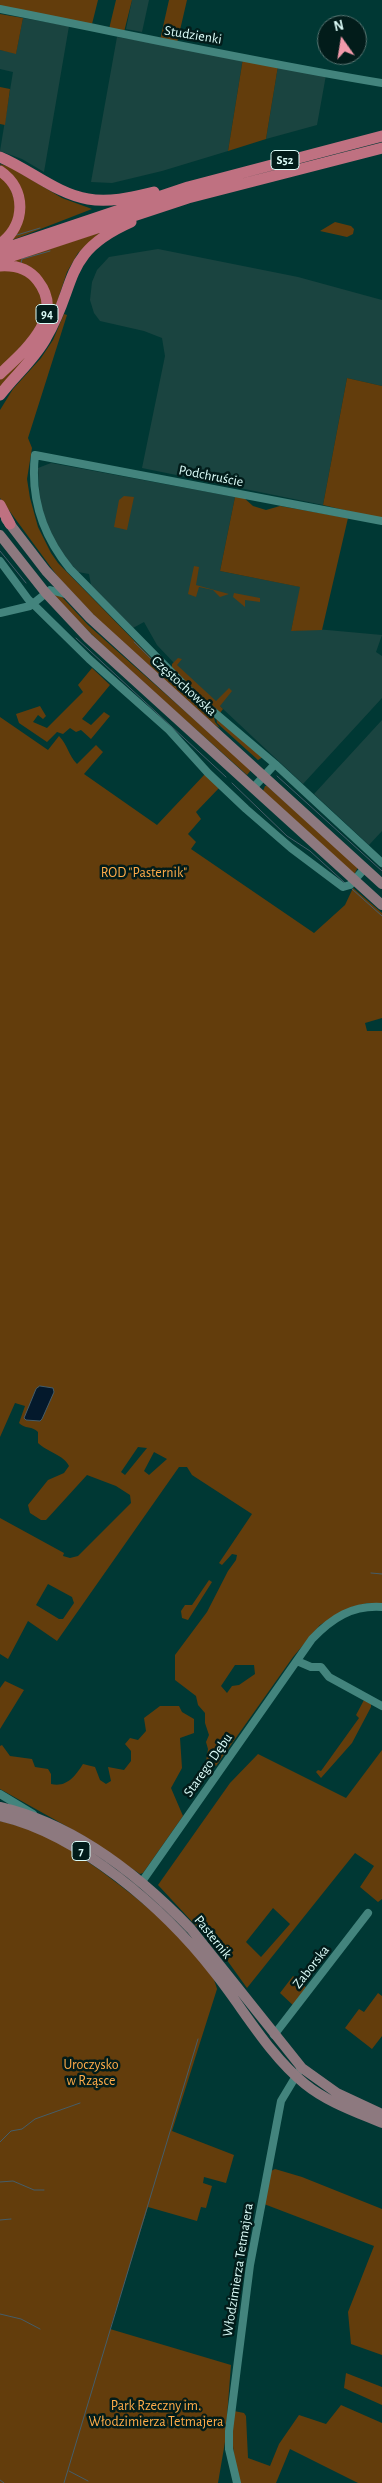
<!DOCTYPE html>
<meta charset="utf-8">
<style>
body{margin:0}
#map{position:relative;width:382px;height:2483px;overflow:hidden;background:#003834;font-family:"Alegreya Sans",sans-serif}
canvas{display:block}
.north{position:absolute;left:317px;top:15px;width:50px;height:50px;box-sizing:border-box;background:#021c1a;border:1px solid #597673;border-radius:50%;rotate:347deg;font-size:14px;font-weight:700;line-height:20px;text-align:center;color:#dcfcf8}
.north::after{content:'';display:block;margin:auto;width:18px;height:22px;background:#f39aab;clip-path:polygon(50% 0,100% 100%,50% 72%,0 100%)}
</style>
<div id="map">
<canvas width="382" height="2483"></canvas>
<div class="north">N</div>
</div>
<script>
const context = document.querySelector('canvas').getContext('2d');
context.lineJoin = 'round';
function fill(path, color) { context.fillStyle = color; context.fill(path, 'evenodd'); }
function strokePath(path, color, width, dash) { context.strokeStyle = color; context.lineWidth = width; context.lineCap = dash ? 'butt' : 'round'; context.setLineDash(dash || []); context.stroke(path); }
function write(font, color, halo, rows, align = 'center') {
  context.font = font + ' "Alegreya Sans",sans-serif'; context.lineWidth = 5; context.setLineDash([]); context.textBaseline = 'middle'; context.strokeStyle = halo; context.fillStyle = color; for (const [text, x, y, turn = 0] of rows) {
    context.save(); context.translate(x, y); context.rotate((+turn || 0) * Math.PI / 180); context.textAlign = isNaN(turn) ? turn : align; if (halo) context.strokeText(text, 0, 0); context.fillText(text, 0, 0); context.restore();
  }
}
fill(new Path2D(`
 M132,0H149L142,32L126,29Z
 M23,18L69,26L44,172L22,159L0,151L13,72L0,69V50L16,53Z
 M117,37L243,58L228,151L162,171L112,183L91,182Z
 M278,66L326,75L317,125L266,139Z
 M158,249L298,277L382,300V386L347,378L323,505L142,468L165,356L162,338L144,331L100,321L94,313L90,300L92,282L97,270L109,257Z
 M51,463L235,497L220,571L301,587L291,631L316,629L382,635L376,652L382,656V698L303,784L174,663L157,645L144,622L133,628L91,585L89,574L78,572L63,555L50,532L40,503L38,468Z
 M382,720V831L369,845L314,794Z`), '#1a4440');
fill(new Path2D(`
 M0,0H98L92,24L0,7Z
 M116,0H132L124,32L109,29Z
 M169,0H187L177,43L160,40Z
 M0,14L23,18L16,54L0,50Z
 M243,58L278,66L266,139L228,151Z
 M0,87L10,89L5,125L0,124Z
 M0,164L10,167L62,198L92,209L7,242L24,214Z
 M0,176C12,186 21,208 13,224C10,229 4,235 0,239Z
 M335,222L351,226L354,229L353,234L347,237L320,231Z
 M101,232L78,253L67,272L47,332L0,388V378L44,332V282L6,263Z
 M0,269L15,270L34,281L45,304L39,327L0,369Z
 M64,314L67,315L28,438L32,448L27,479L30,498L38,527L51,553L58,563L158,665L214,717L215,722L220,728L211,723L105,627L58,577L0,498V410L13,389L41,358L53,340Z
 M347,378L382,386V519L323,505Z
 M124,496L134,497L127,530L114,527L119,500Z
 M235,497L244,498L253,506L266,510L280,506L348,518L322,630L291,631L300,587L220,571Z
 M194,566L199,567L196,585L229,594L220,597L213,590L199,587L196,597L188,594Z
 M234,593L260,598V602L245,600V607L233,597Z
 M52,594L61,596L88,625L251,770L247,775C181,715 113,659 52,594Z
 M178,658L182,659L177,665L216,701L229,688L232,691L220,706L223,709L220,713L172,669V664Z
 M92,668L110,685L82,719L91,725L104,712L110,716L91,739L81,730L76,732L70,728L63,734L57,732L47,742L19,723L16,714L40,706L46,716L43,719L38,715L33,722L47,728L83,692L78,685Z
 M216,716L263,757L258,760L217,723Z
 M0,717L48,750L59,736C68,745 68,755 77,764L96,745L103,752L84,774L157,825L205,774L219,788L196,812L201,819L188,834L196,842L191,849L314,933L345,905L353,888L382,913V1018L365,1023L367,1031H382V1604L368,1603L352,1607L320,1625L293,1657L216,1766L206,1761L208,1749L206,1742L209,1735L205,1723V1713L198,1705L196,1696L175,1680V1655L207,1612L228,1571L236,1560L237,1555L232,1554L222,1565L219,1563L252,1514L192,1475L187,1467H179L57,1641L28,1621L8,1659L0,1654V1518L64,1553L63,1556L70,1558L78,1556L131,1503L130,1495L116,1486L87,1475L46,1520H41L30,1513L28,1505L48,1480L64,1473L69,1466C64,1455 47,1452 38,1443V1432C33,1426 24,1429 19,1423L25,1406L15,1403L0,1437ZM138,1447L147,1448L125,1475L121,1472ZM154,1452L167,1459L149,1475L144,1471ZM48,1584L72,1597L74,1603L63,1619H59L36,1605ZM235,1665H254L255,1674L239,1685L232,1686L227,1693L221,1686Z
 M265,786H267L358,867L354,875L263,791Z
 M209,1580L212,1582L188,1620L182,1618L181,1611L185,1605H192Z
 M5,1681L24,1690L0,1729V1688Z
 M364,1700L371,1704V1707L352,1743L321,1778L316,1772L318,1770L321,1771L359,1718L356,1715Z
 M160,1706H179L182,1712L194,1719V1733L180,1738L182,1768L171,1788L183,1816L143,1873L140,1874L84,1836L0,1789V1746L2,1745L10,1756L32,1759L35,1767L48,1769L51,1774V1784C67,1788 76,1775 83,1764L95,1767L100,1780L106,1784L111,1781L108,1767L124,1770L131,1761V1751L125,1744L130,1738L138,1740L146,1731L144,1718Z
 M382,1750V1899L378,1902L360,1887L374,1866L355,1853L247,1988L224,1956L158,1885L230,1783L258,1754L346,1798ZM273,1908L290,1924L261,1957L246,1942Z
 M0,1821C21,1826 41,1833 60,1844C95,1863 212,1951 217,1989L172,2131L234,2155L226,2183L204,2177L203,2183L212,2186L206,2208L201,2207L197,2221L148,2207L110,2329L231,2365L225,2442L218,2483H0Z
 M293,1976L308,1989L295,2007L280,1993Z
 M378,1993L382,1996V2036L372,2049L345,2028L359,2009L364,2012Z
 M275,2169L302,2177L382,2209V2355L351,2344L348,2312L374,2246L264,2204L271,2171Z
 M346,2373L382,2387V2405L344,2388Z
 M341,2405L382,2423V2483H358L290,2449L276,2483H239C233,2458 231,2437 234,2411L244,2413L246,2416L248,2458L270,2466L279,2444L299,2415L326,2424Z`), '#633d0c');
const water = new Path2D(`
 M40,1386L53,1388L54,1392L42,1419L40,1421L26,1420L24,1418L36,1389Z`);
fill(water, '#04192c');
strokePath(water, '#455d69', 1);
strokePath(new Path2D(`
 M17,235L40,228
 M21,263L22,259L50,251
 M0,551L26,583
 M76,638L226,777
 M134,642L203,710
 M277,776L382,871
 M232,783L287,836L310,851L345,883
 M352,889L382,916
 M371,1573L382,1574
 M0,2142L11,2131L22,2129L35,2119L80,2103
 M0,2182L13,2181L34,2190H44
 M0,2220L11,2219
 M0,2314L21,2319L40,2329
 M69,2471L88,2481
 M0,2480L4,2483
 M64,2483L198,2039`), '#455d69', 1);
strokePath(new Path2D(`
 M0,9C127,34 254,62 382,83
 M382,521L35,455C30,498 43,536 70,569L194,695L275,764L382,863
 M0,561L28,599L89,659L169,730L208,773L246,809L291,848L343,887L350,885L365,868
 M0,613L30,606L50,590L65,594
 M253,788L275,764
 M297,1661L311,1667H321L329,1677L382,1706
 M0,1794L33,1814
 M141,1883L312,1639C332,1618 352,1605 382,1607
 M274,2035L368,1913
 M237,2483L229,2449V2431L250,2265L281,2101L299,2071`), '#43847d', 8);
strokePath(new Path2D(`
 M6,519L46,571L90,618L382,884
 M0,535L45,592L88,638L382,905
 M0,1807C75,1824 139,1875 191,1929L302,2068L337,2093L382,2114
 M0,1816C79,1834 165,1909 214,1972C243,2008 268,2054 305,2084C327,2102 356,2112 382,2123`), '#8d797f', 10);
strokePath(new Path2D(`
 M0,157C29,169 57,194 88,199C110,203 133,197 154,192
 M0,171C27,189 26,225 0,244
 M0,250L188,187L382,136
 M0,260L188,198L382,148
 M0,266C15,265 29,269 38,281C66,317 24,351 0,374
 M0,395C15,375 34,360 46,338C78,284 61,253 131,222
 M0,505L10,524`), '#bf7181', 11);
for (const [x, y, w] of [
 [285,160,28],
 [47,314,22],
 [81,1851,18]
]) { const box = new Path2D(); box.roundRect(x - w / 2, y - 9.5, w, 19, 4); context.fillStyle = '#021c1a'; context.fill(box); strokePath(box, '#dcfcf8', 1); }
write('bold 12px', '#dcfcf8', null, [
 ["S52",285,160],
 ["94",47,314],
 ["7",81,1851]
]);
write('14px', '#dcfcf8', '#021c1a', [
 ["Studzienki",193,35,9],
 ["Podchruście",211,476,11],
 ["Częstochowska",184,686,42],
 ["Starego Dębu",208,1765,-55],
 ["Pasternik",213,1937,51],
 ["Zaborska",311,1967,-52],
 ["Włodzimierza Tetmajera",238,2270,-81]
]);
write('14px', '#ffac4a', '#021c1a', [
 ["ROD \"Pasternik\"",144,873],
 ["Uroczysko",91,2065],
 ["w Rząsce",91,2081],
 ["Park Rzeczny im.",156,2406],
 ["Włodzimierza Tetmajera",156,2422]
]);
</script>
